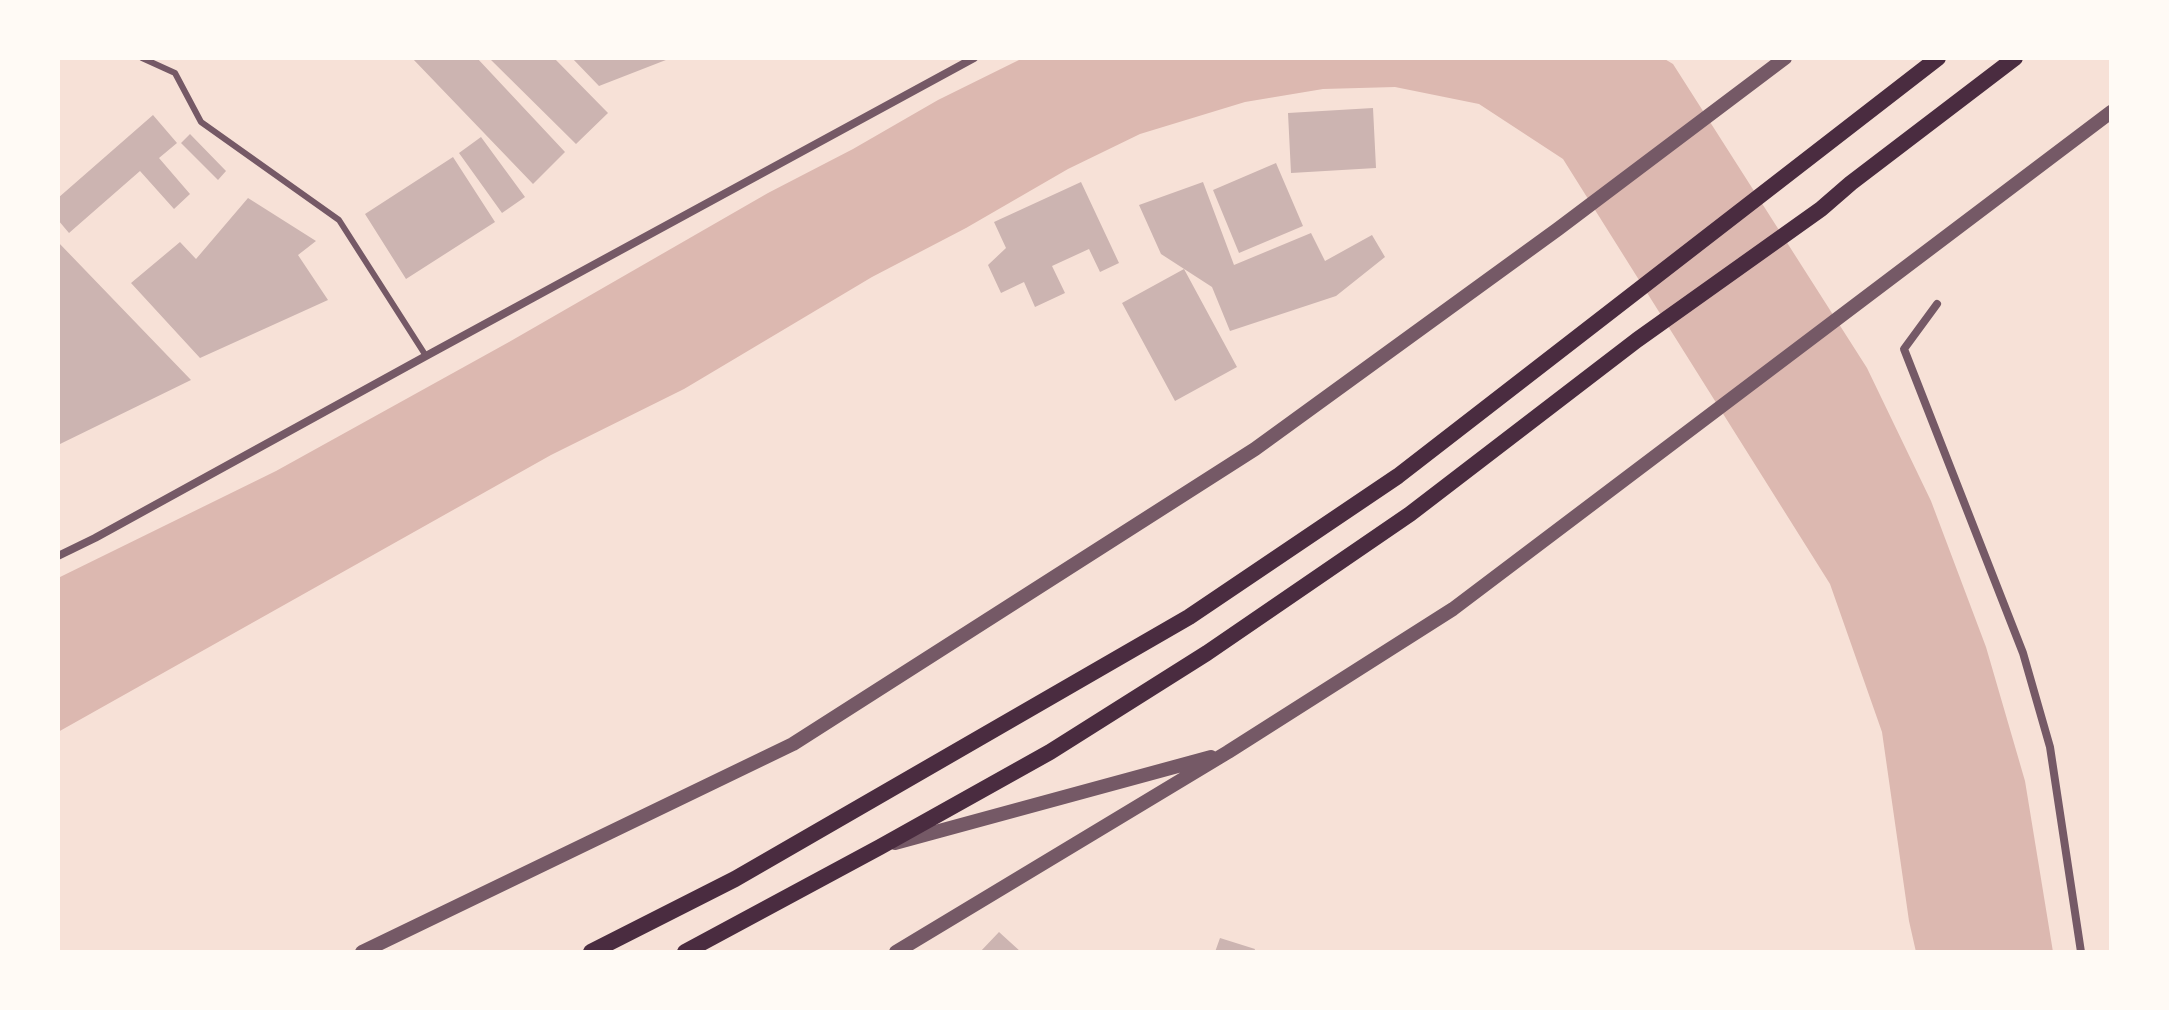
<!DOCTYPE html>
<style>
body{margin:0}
#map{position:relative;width:2169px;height:1010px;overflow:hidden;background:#f7e1d7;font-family:"DM Sans",sans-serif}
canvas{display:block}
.frame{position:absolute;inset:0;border:60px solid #fffaf5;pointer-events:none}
</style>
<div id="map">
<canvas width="2169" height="1010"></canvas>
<div class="frame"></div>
</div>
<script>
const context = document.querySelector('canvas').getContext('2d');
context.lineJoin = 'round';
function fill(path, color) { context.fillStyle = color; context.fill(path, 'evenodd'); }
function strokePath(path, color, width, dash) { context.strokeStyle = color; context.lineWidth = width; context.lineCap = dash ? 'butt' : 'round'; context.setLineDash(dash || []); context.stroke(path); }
fill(new Path2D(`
 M1023,58H1663L1673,64L1867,368L1931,501L1986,647L2025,781L2053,952H1916L1909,921L1882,732L1830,584L1563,159L1479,104L1395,87L1323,89L1245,102L1140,134L1068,169L966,228L872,277L684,389L551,455L58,732V578L276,471L509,342L768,193L853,149L938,100Z`), '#dcb8b0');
fill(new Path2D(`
 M412,58H477L565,152L533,184Z
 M489,58H554L608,113L576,144Z
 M572,58H671L599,86Z
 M1373,108L1376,168L1291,173L1288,113Z
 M153,115L177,143L159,158L190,194L174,209L140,171L69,233L58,220V198Z
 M190,134L226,171L218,180L181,143Z
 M481,137L525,197L502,213L459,153Z
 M453,157L495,222L406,279L365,214Z
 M1276,163L1303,226L1239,253L1213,190Z
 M1081,182L1119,263L1100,272L1089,249L1052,266L1065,293L1035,307L1024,282L1001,293L988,265L1006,248L994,222Z
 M1203,182L1234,265L1311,233L1325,261L1372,235L1385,257L1336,296L1230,331L1212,287L1161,254L1139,205Z
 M248,198L316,241L298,255L328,300L200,358L131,283L180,242L196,259Z
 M58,242L191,380L58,445Z
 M1184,269L1237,367L1175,401L1122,303Z
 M999,932L1021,952H980Z
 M1220,938L1255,949L1254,952H1215Z`), '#ccb4b1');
strokePath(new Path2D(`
 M142,58L175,73L201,122L339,220L426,356`), '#755966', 6);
strokePath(new Path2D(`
 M1937,304L1904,349L2023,653L2050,747L2081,952
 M58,556L95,538L426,356L974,58`), '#755966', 8);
strokePath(new Path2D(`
 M895,843L1211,757
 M362,952L793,744L1255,449L1558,229L1785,58
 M896,952L1228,752L1453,609L2111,112`), '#755966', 14);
strokePath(new Path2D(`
 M591,952L735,879L1189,617L1398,476L1938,58
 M685,952L880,847L1050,752L1207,653L1410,514L1637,340L1821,209L1851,183L2015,58`), '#4a2c40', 16);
</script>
